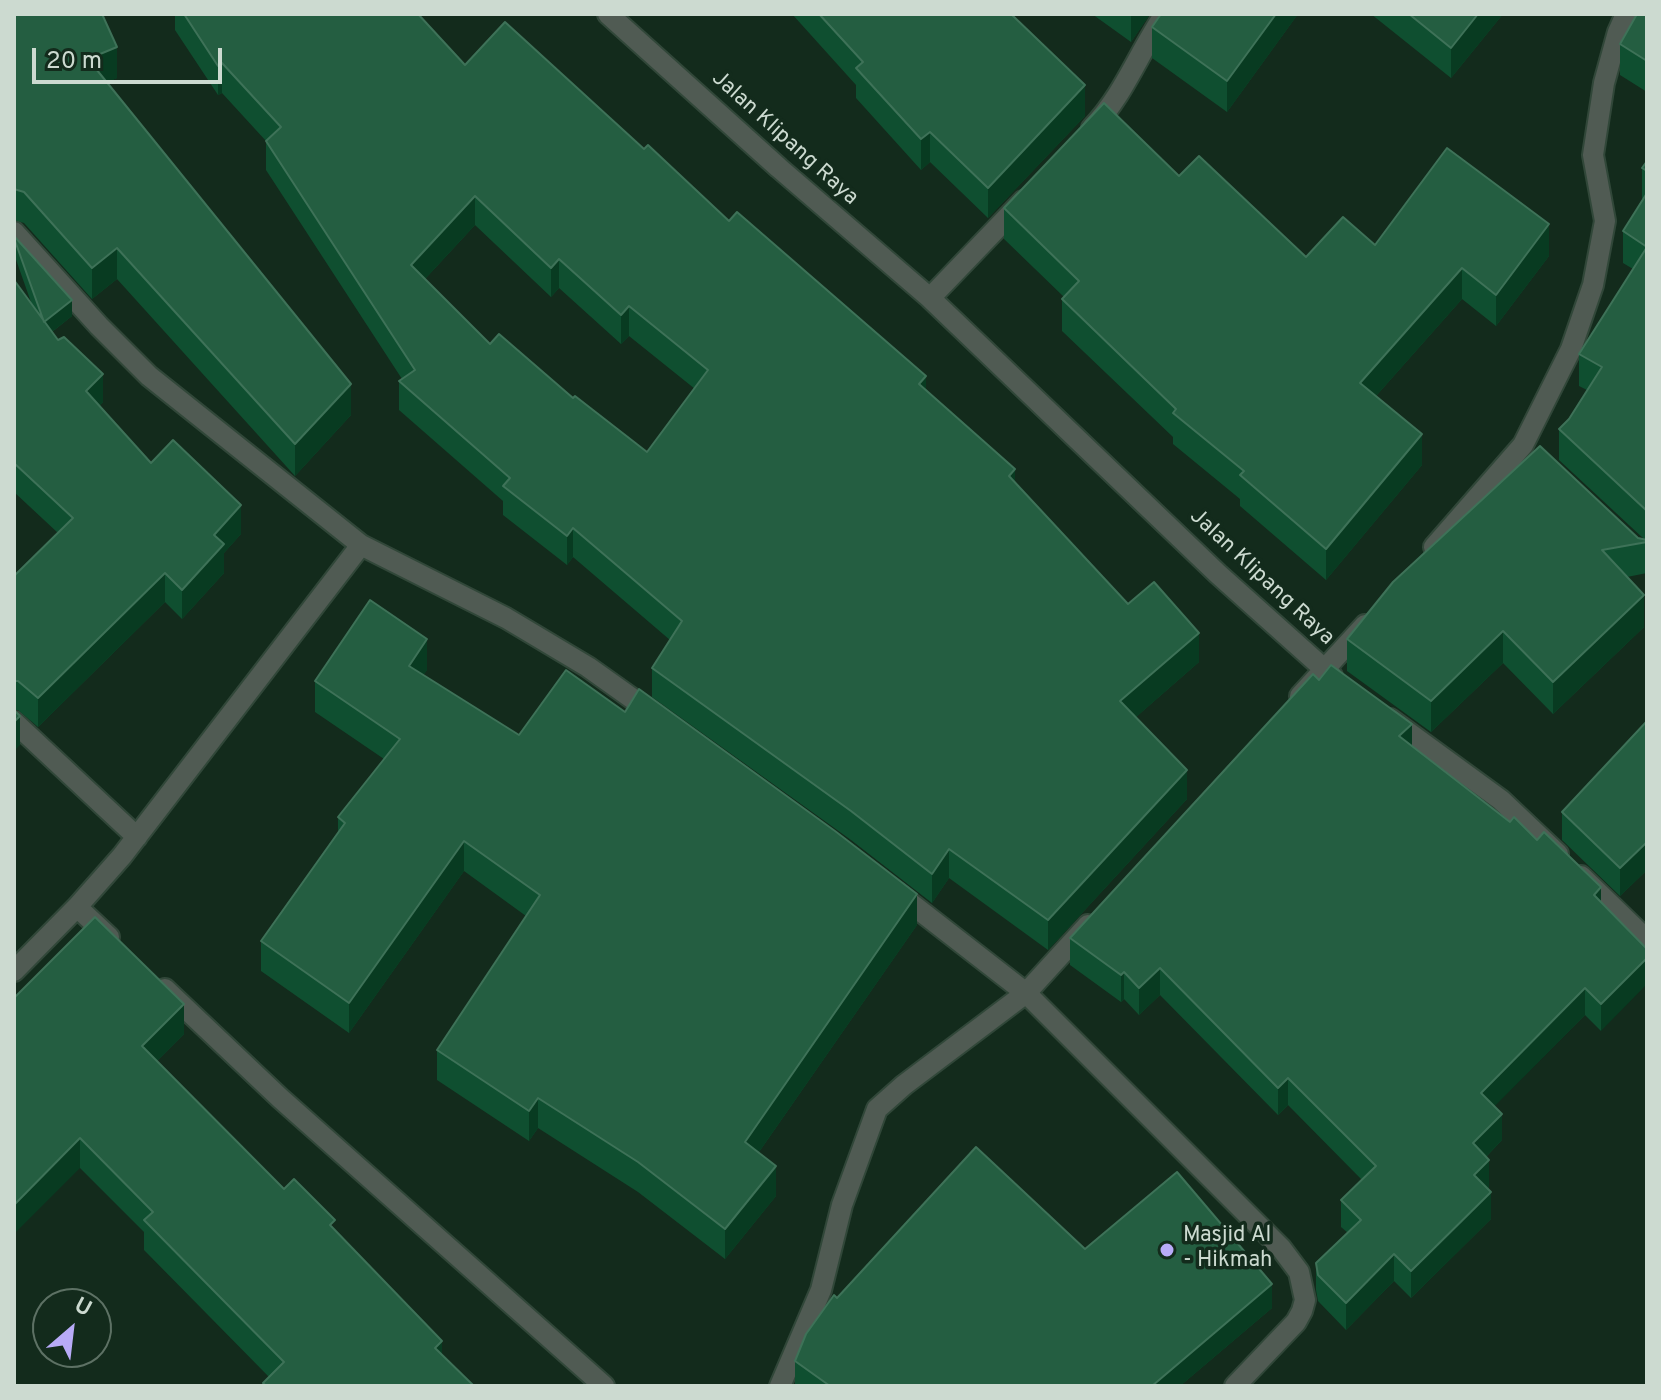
<!DOCTYPE html>
<style>
body{margin:0}
#map{position:relative;width:1661px;height:1400px;overflow:hidden;background:#132b1c;font-family:Overpass,sans-serif}
canvas{display:block}
.frame{position:absolute;inset:0;border:16px solid #ccdad0;pointer-events:none}
.north{position:absolute;left:32px;top:1288px;width:80px;height:80px;box-sizing:border-box;background:#132b1c;border:2px solid #5d7164;border-radius:50%;rotate:28deg;font-size:22px;font-weight:700;line-height:32px;text-align:center;color:#ccdad0}
.north::after{content:'';display:block;margin:auto;width:28px;height:36px;background:#b8abf7;clip-path:polygon(50% 0,100% 100%,50% 72%,0 100%)}
.scale{position:absolute;left:32px;top:48px;width:190px;height:36px;box-sizing:border-box;border:4px solid #ccdad0;border-top:0;padding-left:10px;font-size:24px;line-height:28px;white-space:nowrap;color:#ccdad0;-webkit-text-stroke:6px #132b1c;paint-order:stroke}
</style>
<div id="map">
<canvas width="1661" height="1400"></canvas>
<div class="frame"></div>
<div class="north">U</div>
<div class="scale">20 m</div>
</div>
<script>
const context = document.querySelector('canvas').getContext('2d');
context.lineJoin = 'round';
function strokePath(path, color, width, dash) { context.strokeStyle = color; context.lineWidth = width; context.lineCap = dash ? 'butt' : 'round'; context.setLineDash(dash || []); context.stroke(path); }
function fill(path, color) { context.fillStyle = color; context.fill(path, 'evenodd'); }
function write(font, color, halo, rows, align = 'center') {
  context.font = font + ' Overpass,sans-serif'; context.lineWidth = 7; context.setLineDash([]); context.textBaseline = 'middle'; context.strokeStyle = halo; context.fillStyle = color; for (const [text, x, y, turn = 0] of rows) {
    context.save(); context.translate(x, y); context.rotate((+turn || 0) * Math.PI / 180); context.textAlign = isNaN(turn) ? turn : align; if (halo) context.strokeText(text, 0, 0); context.fillText(text, 0, 0); context.restore();
  }
}
const minor = new Path2D(`
 M608,14L779,168L930,298L1218,574L1332,676
 M1092,128C1124,95 1139,52 1165,14
 M14,232L99,326L149,376L361,545L506,618L588,667L654,714
 M930,298L1023,201
 M1434,547L1523,445L1571,349L1593,285L1605,221L1593,155L1604,83L1618,32L1626,14
 M1300,696L1365,625
 M1390,719L1501,800L1558,854
 M14,722L137,837
 M1581,876L1647,940
 M896,892L1026,993L1281,1248L1299,1272L1305,1300L1302,1311L1296,1322L1235,1386
 M77,907L109,937
 M14,971L77,907L122,856L361,545
 M165,989L280,1098L604,1386
 M780,1386L821,1290L842,1205L877,1109L904,1085L1026,993L1088,925`);
strokePath(minor, '#314739', 24);
strokePath(minor, '#505b53', 20);
fill(new Path2D(`
 M14,14L117,78L107,82L351,415L295,476L117,279L92,299L24,223L14,220Z
 M175,14H418L465,65L644,149L926,389L1128,604L1199,662L1136,717L1187,799L1048,950L949,878L932,903L851,840L652,697V668L670,640L573,557L567,565L503,515V501L399,410V381L402,379L266,170V141L222,93L218,95L175,30ZM475,225L551,297L559,288L621,344L629,336L695,389L647,452L573,398L490,344L425,279Z
 M792,14H1011L1085,116L988,218L930,162L921,170L856,98V85Z
 M1092,14H1150L1131,42Z
 M1298,14L1227,112L1152,58V27Z
 M1371,14H1503L1451,78Z
 M1647,14V92L1620,75V44Z
 M1647,161V573L1627,577L1644,627L1553,714L1503,663L1431,732L1347,671V639L1638,538L1644,539L1559,460V429L1569,419L1587,390L1579,386V354L1633,269L1623,263V231L1642,200V168Z
 M1179,176L1306,257L1375,245L1549,256L1496,326L1462,299L1376,396L1422,465L1326,580L1240,506V499L1173,444V437L1062,331V299L1064,297L1004,239V208Z
 M14,236L72,316L52,332L103,402L99,406L151,463L241,534L224,553V573L182,619L165,602L38,727L18,710H14V576L58,533L14,492V280L32,305L14,254Z
 M427,670L423,675L519,735L917,925L759,1152L776,1196L725,1259L638,1192L538,1128L529,1141L437,1080V1050L526,916L464,871L349,1033L261,971V941L338,832V817L384,759L315,712V681Z
 M1319,680L1412,746L1510,822L1601,887V1031L1585,1015L1494,1106L1502,1140L1486,1157L1491,1219L1411,1298L1394,1281L1346,1330L1318,1301L1316,1290V1263L1348,1233L1341,1227V1200L1362,1180L1288,1105L1278,1115L1160,995L1139,1015L1124,999L1121,1002L1070,965V938Z
 M1647,721V870L1620,896L1562,840V812Z
 M14,998L184,1034L157,1061L284,1189L335,1231L442,1355L474,1386H263V1383L269,1377L144,1250V1232L80,1168Z
 M1085,1249L1272,1308L1180,1386H796L795,1385V1361L837,1298Z`), '#0f4f30');
fill(new Path2D(`
 M1131,14H1150L1131,42Z
 M1276,14H1298L1227,112V81Z
 M1478,14H1503L1451,78V48Z
 M117,47V78L88,90V59Z
 M222,63V93L218,95V66Z
 M1085,85V116L988,218V188Z
 M930,132V162L921,170V139Z
 M475,196V225L411,294V265Z
 M1549,224V256L1496,326V295Z
 M117,248V279L92,299V268Z
 M559,259V288L551,297V268Z
 M1462,268V299L1360,414V383Z
 M72,300V316L44,338V322Z
 M629,306V336L621,344V315Z
 M103,374V402L86,420V391Z
 M926,376V405L919,384Z
 M351,384V415L295,476V444Z
 M1422,434V465L1326,580V549Z
 M1015,469V498L1009,476Z
 M241,505V534L224,553V573L182,619V590L214,535Z
 M573,528V557L567,565V536Z
 M165,573V602L38,727V698Z
 M1644,595V627L1553,714V682Z
 M1503,631V663L1431,732V701Z
 M1199,633V662L1120,731V701Z
 M427,639V670L409,696V666Z
 M20,716V745L14,751V722Z
 M1412,724V751L1399,736Z
 M1187,770V799L1048,950V920Z
 M464,841V871L349,1033V1003Z
 M1647,842V870L1620,896V868Z
 M949,849V878L932,903V874Z
 M1601,887V914L1594,895Z
 M917,894V925L745,1172V1142Z
 M1647,958V984L1601,1031V1004Z
 M1160,968V995L1139,1015V988Z
 M1124,972V999L1121,1002V975Z
 M1585,988V1015L1481,1120V1093Z
 M184,1004V1034L142,1076V1046Z
 M1288,1078V1105L1278,1115V1088Z
 M538,1098V1128L529,1141V1111Z
 M1502,1114V1140L1473,1170V1143Z
 M80,1138V1168L14,1234V1205Z
 M1489,1160V1187L1474,1202V1175Z
 M776,1166V1196L725,1259V1229Z
 M1491,1192V1219L1411,1298V1271Z
 M1394,1254V1281L1346,1330V1303Z
 M1272,1284V1308L1180,1386H1152Z
 M442,1341V1371L435,1348Z`), '#083b21');
const building = new Path2D(`
 M14,14H102L117,47L88,59L351,384L295,444L117,248L92,268L24,192L14,189Z
 M184,14H418L465,65L505,22L644,149L648,145L729,221L737,212L926,376L919,384L1015,469L1009,476L1128,604L1154,582L1199,633L1120,701L1187,770L1048,920L949,849L932,874L851,811L652,668L682,621L573,528L567,536L503,486L510,478L399,381L415,370L266,141L281,127L222,63L218,66ZM475,196L551,268L559,259L621,315L629,306L708,370L647,452L575,396L573,398L499,334L490,344L411,265Z
 M819,14H1011L1085,85L988,188L930,132L921,139L856,68L863,62Z
 M1161,14H1276L1227,81L1152,27Z
 M1409,14H1478L1451,48Z
 M1637,14H1647V61L1620,44Z
 M1104,103L1179,176L1199,156L1306,257L1343,217L1375,245L1447,148L1549,224L1496,295L1462,268L1360,383L1422,434L1326,549L1240,475L1244,471L1173,413L1176,409L1062,299L1079,281L1004,208Z
 M1647,161V171L1642,168Z
 M1647,193V247L1623,231Z
 M14,236L72,300L44,322L14,238Z
 M1647,247V511L1559,429L1569,419L1602,367L1579,354Z
 M14,280L58,340L64,337L103,374L86,391L151,463L173,440L241,505L214,535L224,544L182,590L165,573L38,698L18,681H14V576L73,518L14,463Z
 M1540,446L1638,538L1647,540V542L1602,550L1644,595L1553,682L1503,631L1431,701L1347,639L1393,582Z
 M370,600L427,639L409,666L519,735L566,670L625,712L639,689L835,831L917,894L745,1142L776,1166L725,1229L638,1162L538,1098L529,1111L437,1050L540,895L464,841L349,1003L261,941L345,823L338,817L400,739L315,681Z
 M1331,665L1412,724L1399,736L1510,822L1514,817L1537,840L1544,832L1601,887L1594,895L1647,949V958L1601,1004L1585,988L1481,1093L1502,1114L1473,1143L1489,1160L1474,1175L1491,1192L1411,1271L1394,1254L1346,1303L1318,1275L1316,1263L1361,1220L1341,1200L1376,1166L1288,1078L1278,1088L1160,968L1139,988L1124,972L1121,975L1070,938L1313,674L1319,680Z
 M14,710L20,716L14,722Z
 M1647,721V842L1620,868L1562,812Z
 M95,917L184,1004L142,1046L284,1189L294,1179L335,1220L330,1225L442,1341L435,1348L474,1386H266L263,1383L284,1362L144,1220L153,1212L80,1138L14,1205V998Z
 M976,1147L1085,1249L1177,1172L1272,1284L1152,1386H830L795,1361L806,1334L834,1295L837,1298Z`);
fill(building, '#245e41');
strokePath(building, '#3e7258', 2);
for (const [x, y, r, color] of [
 [1167,1250,8,"#b8abf7"]
]) { const dot = new Path2D(); dot.arc(x, y, r, 0, 2 * Math.PI); context.fillStyle = color; context.fill(dot); strokePath(dot, '#132b1c', 3); }
write('22px', '#ccdad0', '#132b1c', [
 ["Jalan Klipang Raya",784,139,42],
 ["Jalan Klipang Raya",1261,578,43]
]);
write('22px', '#ccdad0', '#132b1c', [
 ["Masjid Al",1183,1237],
 ["- Hikmah",1183,1262]
], 'left');
</script>
